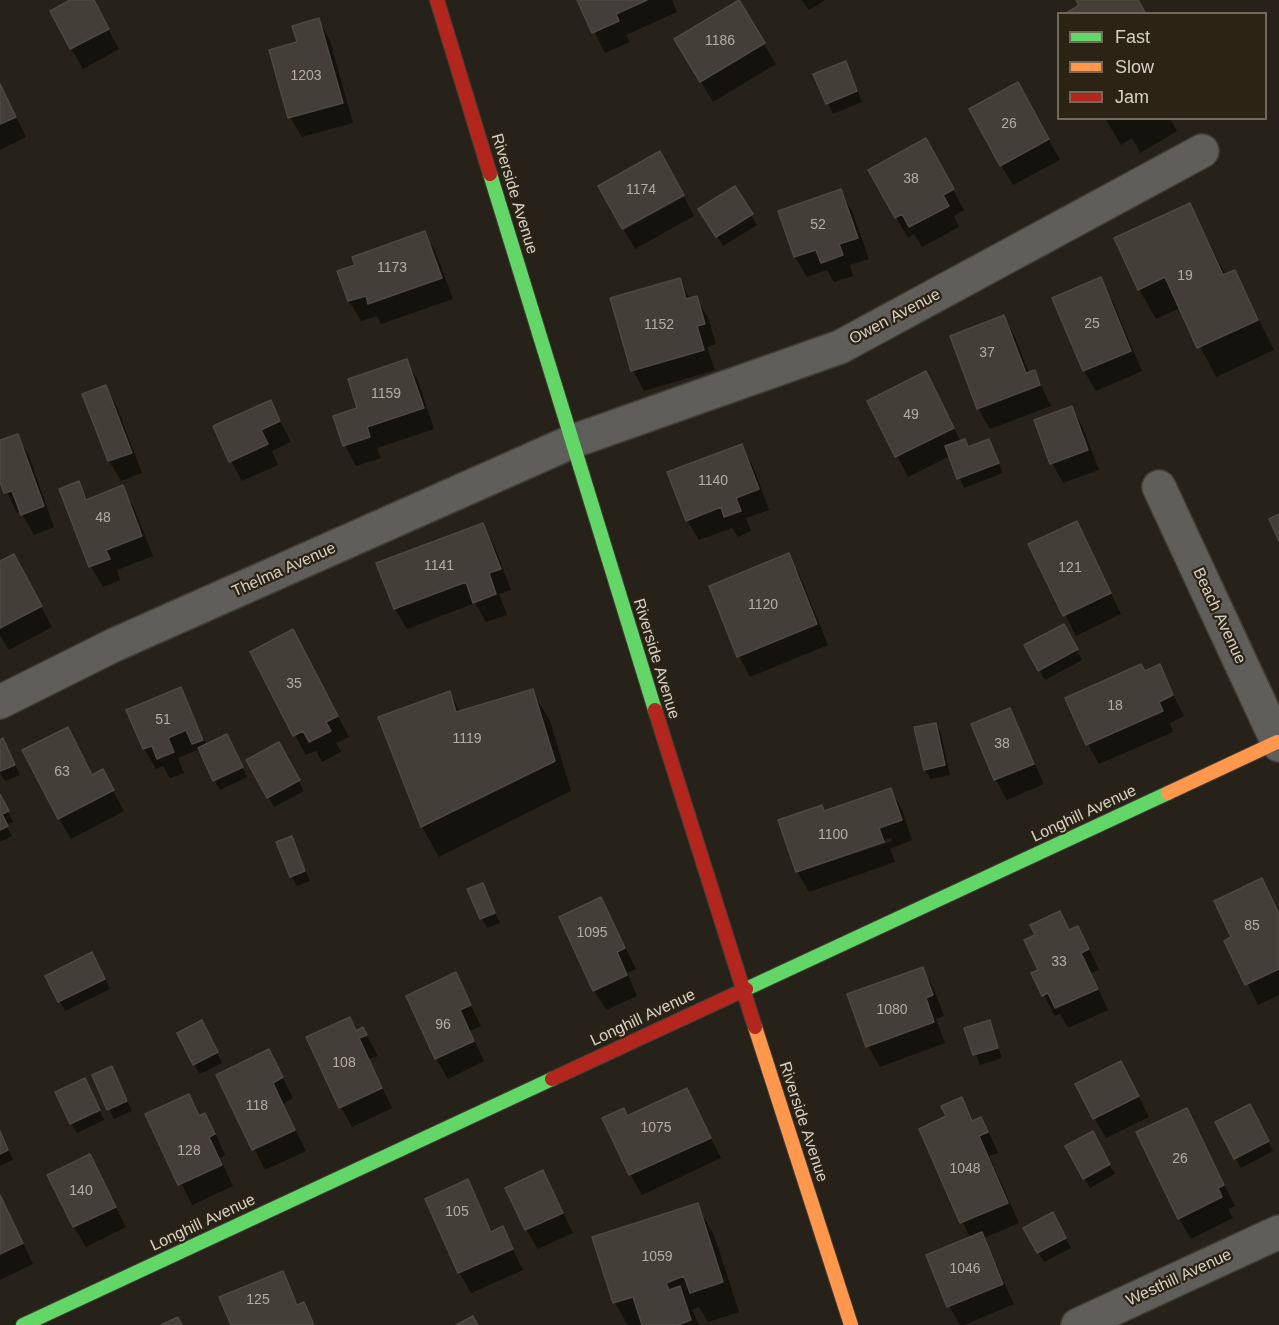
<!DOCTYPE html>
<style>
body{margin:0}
#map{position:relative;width:1279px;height:1325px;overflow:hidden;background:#26221a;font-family:Arial,sans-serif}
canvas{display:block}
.legend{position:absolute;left:1057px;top:12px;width:210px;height:108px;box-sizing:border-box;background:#2c2314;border:2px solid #70695c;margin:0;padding:8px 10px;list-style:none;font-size:18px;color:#d7d2c8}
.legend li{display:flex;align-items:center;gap:12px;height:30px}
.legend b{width:30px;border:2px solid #70695c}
</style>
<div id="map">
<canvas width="1279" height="1325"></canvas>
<ul class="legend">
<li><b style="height:8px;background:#63d668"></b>Fast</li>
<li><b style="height:8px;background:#ff974d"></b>Slow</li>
<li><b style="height:8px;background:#b3261e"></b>Jam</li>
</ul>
</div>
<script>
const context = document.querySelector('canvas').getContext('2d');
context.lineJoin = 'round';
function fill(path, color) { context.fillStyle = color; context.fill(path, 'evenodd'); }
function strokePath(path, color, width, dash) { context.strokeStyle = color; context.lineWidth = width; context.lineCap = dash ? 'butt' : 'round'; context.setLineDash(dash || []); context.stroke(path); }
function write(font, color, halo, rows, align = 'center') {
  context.font = font + ' Arial,sans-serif'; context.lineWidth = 4.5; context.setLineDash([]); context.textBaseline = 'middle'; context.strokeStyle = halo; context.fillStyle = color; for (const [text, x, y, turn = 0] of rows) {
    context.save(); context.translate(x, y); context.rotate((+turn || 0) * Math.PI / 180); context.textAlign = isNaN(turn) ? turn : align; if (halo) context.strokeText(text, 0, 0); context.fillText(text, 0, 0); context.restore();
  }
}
fill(new Path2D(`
 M74,0H92L119,49L83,69L71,48Z
 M579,0H672L677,12L626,35L630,42L605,53Z
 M802,0H825L809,10Z
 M739,2L776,64L713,102L676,40Z
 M319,20L330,41L353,123L302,137L290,117Z
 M845,63L862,102L833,114L815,75Z
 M0,84L26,137L0,150Z
 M1029,104L1060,160L1013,185L1001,165Z
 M1105,118H1170L1177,131L1140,153L1132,138L1121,145Z
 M937,160L964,210L954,216L959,227L922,247L914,234L908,238L896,217Z
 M840,191L852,211L869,259L850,265L853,276L834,282L827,270L807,277L795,257L780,212Z
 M684,197L694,216L635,249L624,230Z
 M1190,205L1226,276L1235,272L1274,350L1216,377L1180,308L1156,319L1139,289Z
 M700,209L751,215L757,225L723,246Z
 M425,233L436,253L453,299L381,324L377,316L361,321L349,301L339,272Z
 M679,279L690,299L696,297L708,318L716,344L707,347L715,370L644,391L633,370Z
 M1100,279L1112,300L1142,371L1096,391L1084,371L1054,299Z
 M1004,317L1015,337L1029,373L1034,371L1051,406L990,429L978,408Z
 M407,361L418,381L434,429L377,448L381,458L356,466L345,445L335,417L359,409Z
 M925,373L961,442L964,441L969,449L989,441L1003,473L964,488L950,456L908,477L869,402Z
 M105,387L117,407L142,473L121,481L109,461L84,395Z
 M270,402L291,442L272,451L278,465L242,481L231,461Z
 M1072,408L1083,428L1099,470L1063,483L1052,463Z
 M17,436L29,456L54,527L34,535L21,512L17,513L0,477V442Z
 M741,446L753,466L769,510L746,518L751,531L738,537L732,528L699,540L687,520Z
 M78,483L89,501L122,487L134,508L153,556L117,570L120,580L103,587L91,567L61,490Z
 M1076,522L1121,614L1076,636L1030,544Z
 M482,525L494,545L511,590L499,594L507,615L486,622L475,603L407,629L395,609L378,564Z
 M789,555L800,576L828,645L750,677L739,656L711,587Z
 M0,562L25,576L52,627L9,650L0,635Z
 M1064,626L1082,660L1045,680L1026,646Z
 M304,652L349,737L336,743L341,752L322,762L316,751L306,755L295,735Z
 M1159,666L1184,716L1170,723L1173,732L1099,764L1088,744L1145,672Z
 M180,688L207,745L232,746L247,777L220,790L197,750L178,758L184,773L170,778L163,766L156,769L144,748Z
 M532,691L550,721L571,791L439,857L422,827L380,718L449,693L461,713Z
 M1010,710L1044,784L1007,800L996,780L973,725Z
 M936,724L941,734L950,775L931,779L925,770Z
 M3,740L20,775L5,781L0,773V741Z
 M278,744L304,791L274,807L248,761Z
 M102,771L124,811L71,839L59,818L92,776Z
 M891,790L902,810L912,840L890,849L895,862L809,892L797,871L825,812ZM891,838L892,841L799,872V869Z
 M0,796L13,822L6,825L12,836L0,842Z
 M291,838L310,881L297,886L291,876Z
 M1262,880L1279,913V995L1258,1005L1226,941L1233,938Z
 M482,885L500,923L487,928L469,890Z
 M601,899L636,969L627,973L637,996L606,1010L594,990Z
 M1060,913L1070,931L1078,928L1089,948L1099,970L1091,973L1108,1010L1068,1028L1060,1014L1055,1016L1033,974L1040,971L1036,936Z
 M97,964L110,989L65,1011L47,976Z
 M922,968L934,989L944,1016L936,1019L945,1043L880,1067L868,1046Z
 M455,974L481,1026L470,1031L484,1061L448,1079L436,1058Z
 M349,1018L357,1032L363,1029L378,1056L369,1059L392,1108L352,1127L341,1107Z
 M989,1022L1002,1058L980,1065L966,1029Z
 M207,1032L222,1063L200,1074L194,1064Z
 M269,1051L293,1098L283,1104L306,1151L265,1170L218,1076Z
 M94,1076L117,1078L132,1111L114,1119Z
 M85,1080L104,1120L77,1133L71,1123Z
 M1132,1083L1149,1117L1106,1138L1094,1118Z
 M687,1090L721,1158L642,1195L630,1174L627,1117Z
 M188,1095L200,1117L205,1115L216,1135L225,1155L220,1158L233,1186L192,1205L147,1114Z
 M961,1099L974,1122L981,1119L992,1139L998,1153L989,1156L1019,1223L984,1238L1014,1304L964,1325H960L949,1306L970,1238L921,1129L948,1117Z
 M1186,1110L1235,1206L1228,1209L1233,1218L1191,1239L1179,1218Z
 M1255,1116L1273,1151L1241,1168L1217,1123Z
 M0,1132L13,1160L0,1166Z
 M90,1156L126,1227L86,1247L74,1227Z
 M1110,1166L1115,1174L1090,1188L1085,1179Z
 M543,1172L573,1233L538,1249L526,1229Z
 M468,1181L493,1233L502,1228L523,1270L471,1293L459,1272Z
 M0,1196L33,1264L0,1280Z
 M697,1205L714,1235L739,1312L708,1322L699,1307L692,1310L699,1325H628L615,1303L594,1238Z
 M1058,1224L1071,1248L1044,1262L1025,1229Z
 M282,1272L299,1306L303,1304L315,1325H233Z`), '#0007');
const building = new Path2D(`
 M70,0H94L109,29L70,49L50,11Z
 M577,0H647L616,14L619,21L592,33Z
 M739,0L765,43L700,82L674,39Z
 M1076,0H1138L1146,14H1065L1079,5Z
 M319,18L343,103L288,118L269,50L297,42L292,26Z
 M846,61L857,91L826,104L813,74Z
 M1018,82L1049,139L1000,166L969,109Z
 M0,84L16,117L0,124Z
 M926,138L954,189L943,195L949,206L909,227L902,214L895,218L868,170Z
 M660,151L684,195L622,229L598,186Z
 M735,186L753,214L716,237L698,209Z
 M841,189L858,238L839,244L843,255L821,263L816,250L794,257L778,211Z
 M1190,203L1223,275L1235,270L1258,320L1197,348L1165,277L1138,290L1114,238Z
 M425,231L442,278L368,304L366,296L348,301L337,271L355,265L352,257Z
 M1101,277L1131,351L1083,371L1052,298Z
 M680,278L686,299L697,296L705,324L697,326L704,350L631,371L610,298Z
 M1004,315L1026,373L1035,370L1040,385L977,409L950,336Z
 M407,359L424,408L367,427L370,437L343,446L333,416L357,408L348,379Z
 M926,371L954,428L895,457L867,401Z
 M106,385L132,453L108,461L82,394Z
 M271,400L280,421L261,430L268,444L229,462L213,426Z
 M1072,406L1088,450L1050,464L1034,420Z
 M18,434L44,506L21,515L12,491L4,493L0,482V440Z
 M965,439L968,447L989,439L999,463L957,479L945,446Z
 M742,444L759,489L736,498L741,511L724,517L721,507L686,521L667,472Z
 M79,481L86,500L123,485L142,536L106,550L110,559L89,567L59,489Z
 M1279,514V541L1269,519Z
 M1077,521L1111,593L1063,616L1028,544Z
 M483,523L501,569L489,573L496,594L473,603L466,582L394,609L376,563Z
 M789,553L817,624L737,657L709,586Z
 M14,554L42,606L0,628V561Z
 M1064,624L1078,649L1038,671L1024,645Z
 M293,629L338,716L326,722L331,731L309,742L303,731L293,736L250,652Z
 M1141,664L1145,671L1160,664L1173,695L1159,702L1163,711L1086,745L1065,698Z
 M181,687L203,740L192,744L186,730L168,738L174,752L157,759L152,746L143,749L126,710Z
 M533,689L555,761L421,827L378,717L450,691L456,712Z
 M1010,708L1034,764L994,780L971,724Z
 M936,723L945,765L924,770L914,727Z
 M68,727L92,775L103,769L114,790L58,819L22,750Z
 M227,734L243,767L213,781L198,748Z
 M3,738L15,765L0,771V740Z
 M279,742L300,780L267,798L246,760Z
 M891,788L902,820L879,828L884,842L796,872L778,820L822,805L824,811Z
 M0,794L9,811L2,814L8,826L0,830Z
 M292,836L305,871L290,877L276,842Z
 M1262,878L1279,914V969L1245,985L1224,941L1231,937L1214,901Z
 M483,883L495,913L480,919L467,889Z
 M601,897L625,948L617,952L627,975L593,991L559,917Z
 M1060,911L1069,930L1078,926L1089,949L1081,953L1098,989L1055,1008L1048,993L1042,996L1031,973L1038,970L1024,940L1035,935L1030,925Z
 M92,952L105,979L58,1002L45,976Z
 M923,967L933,995L926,998L934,1022L866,1047L847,994Z
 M456,972L471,1005L460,1010L474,1041L435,1059L406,996Z
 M350,1017L356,1031L363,1027L367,1035L359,1038L382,1088L339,1108L306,1037Z
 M202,1020L218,1052L193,1065L177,1033Z
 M990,1020L998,1048L973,1055L964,1028Z
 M269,1049L283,1077L273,1083L295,1130L252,1150L216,1075Z
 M1121,1061L1139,1096L1093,1119L1075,1084Z
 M112,1066L127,1101L107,1110L92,1075Z
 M85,1078L100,1110L70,1124L55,1092Z
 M687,1088L711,1138L629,1175L602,1118L624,1108L627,1116Z
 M189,1094L199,1116L205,1113L215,1134L209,1137L222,1165L178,1185L145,1114Z
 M962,1097L972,1121L981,1117L988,1132L979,1136L1008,1203L960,1223L919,1129L946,1116L941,1106Z
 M1250,1104L1269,1141L1234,1159L1215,1122Z
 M1187,1108L1224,1185L1218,1188L1222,1197L1178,1219L1136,1132Z
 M0,1131L8,1150L0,1154Z
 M1093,1131L1110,1164L1083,1179L1065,1146Z
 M90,1154L116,1207L73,1227L47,1175Z
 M543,1170L563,1213L525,1230L505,1188Z
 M468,1179L491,1232L503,1226L513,1249L458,1273L425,1199Z
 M0,1195L23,1243L0,1254Z
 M698,1203L723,1282L690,1293L684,1276L666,1283L669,1290L680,1286L691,1320L678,1325H642L633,1297L613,1303L592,1237Z
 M1053,1212L1066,1238L1037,1253L1023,1228Z
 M982,1232L1003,1284L947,1307L926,1255Z
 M283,1271L297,1305L304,1302L314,1325H231L219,1297Z
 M473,1316L478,1325H456Z
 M178,1317L182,1325H161Z`);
fill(building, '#433e38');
strokePath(building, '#4d4842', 1.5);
const street = new Path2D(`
 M1159,487L1279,745
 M0,702L114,645L571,442L840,347L1202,151
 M1078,1325L1279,1232`);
const fast = new Path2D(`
 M490,174L655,710
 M746,989L1168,793
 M23,1325L552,1079`);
const slow = new Path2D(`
 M1168,793L1277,742
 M755,1027L851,1325`);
const jam = new Path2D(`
 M437,0L490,174
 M655,710L755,1027
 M552,1079L746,989`);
strokePath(street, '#413d37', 36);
strokePath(fast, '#413d37', 16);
strokePath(slow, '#413d37', 16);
strokePath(jam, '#413d37', 16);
strokePath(street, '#5f5e5b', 33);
strokePath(fast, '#63d668', 14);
strokePath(slow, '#ff974d', 14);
strokePath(jam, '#b3261e', 14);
write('14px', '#b2ada4', null, [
 ["1186",720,41],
 ["1203",306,76],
 ["26",1009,124],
 ["38",911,179],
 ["1174",641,190],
 ["52",818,225],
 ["1173",392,268],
 ["19",1185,276],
 ["25",1092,324],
 ["1152",659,325],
 ["37",987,353],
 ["1159",386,394],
 ["49",911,415],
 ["1140",713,481],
 ["48",103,518],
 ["1141",439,566],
 ["121",1070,568],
 ["1120",763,605],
 ["35",294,684],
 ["18",1115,706],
 ["51",163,720],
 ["1119",467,739],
 ["38",1002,744],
 ["63",62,772],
 ["1100",833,835],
 ["85",1252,926],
 ["1095",592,933],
 ["33",1059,962],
 ["1080",892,1010],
 ["96",443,1025],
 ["108",344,1063],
 ["118",257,1106],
 ["1075",656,1128],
 ["128",189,1151],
 ["26",1180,1159],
 ["1048",965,1169],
 ["140",81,1191],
 ["105",457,1212],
 ["1059",657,1257],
 ["1046",965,1269],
 ["125",258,1300]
]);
write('16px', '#d7d2c8', '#2c2314', [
 ["Riverside Avenue",514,194,73],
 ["Owen Avenue",895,317,-28],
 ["Thelma Avenue",284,570,-24],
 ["Beach Avenue",1219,616,65],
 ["Riverside Avenue",656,659,73],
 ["Longhill Avenue",1084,814,-25],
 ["Longhill Avenue",643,1018,-25],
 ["Riverside Avenue",803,1122,72],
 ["Longhill Avenue",203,1223,-25],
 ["Westhill Avenue",1179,1278,-25]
]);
</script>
